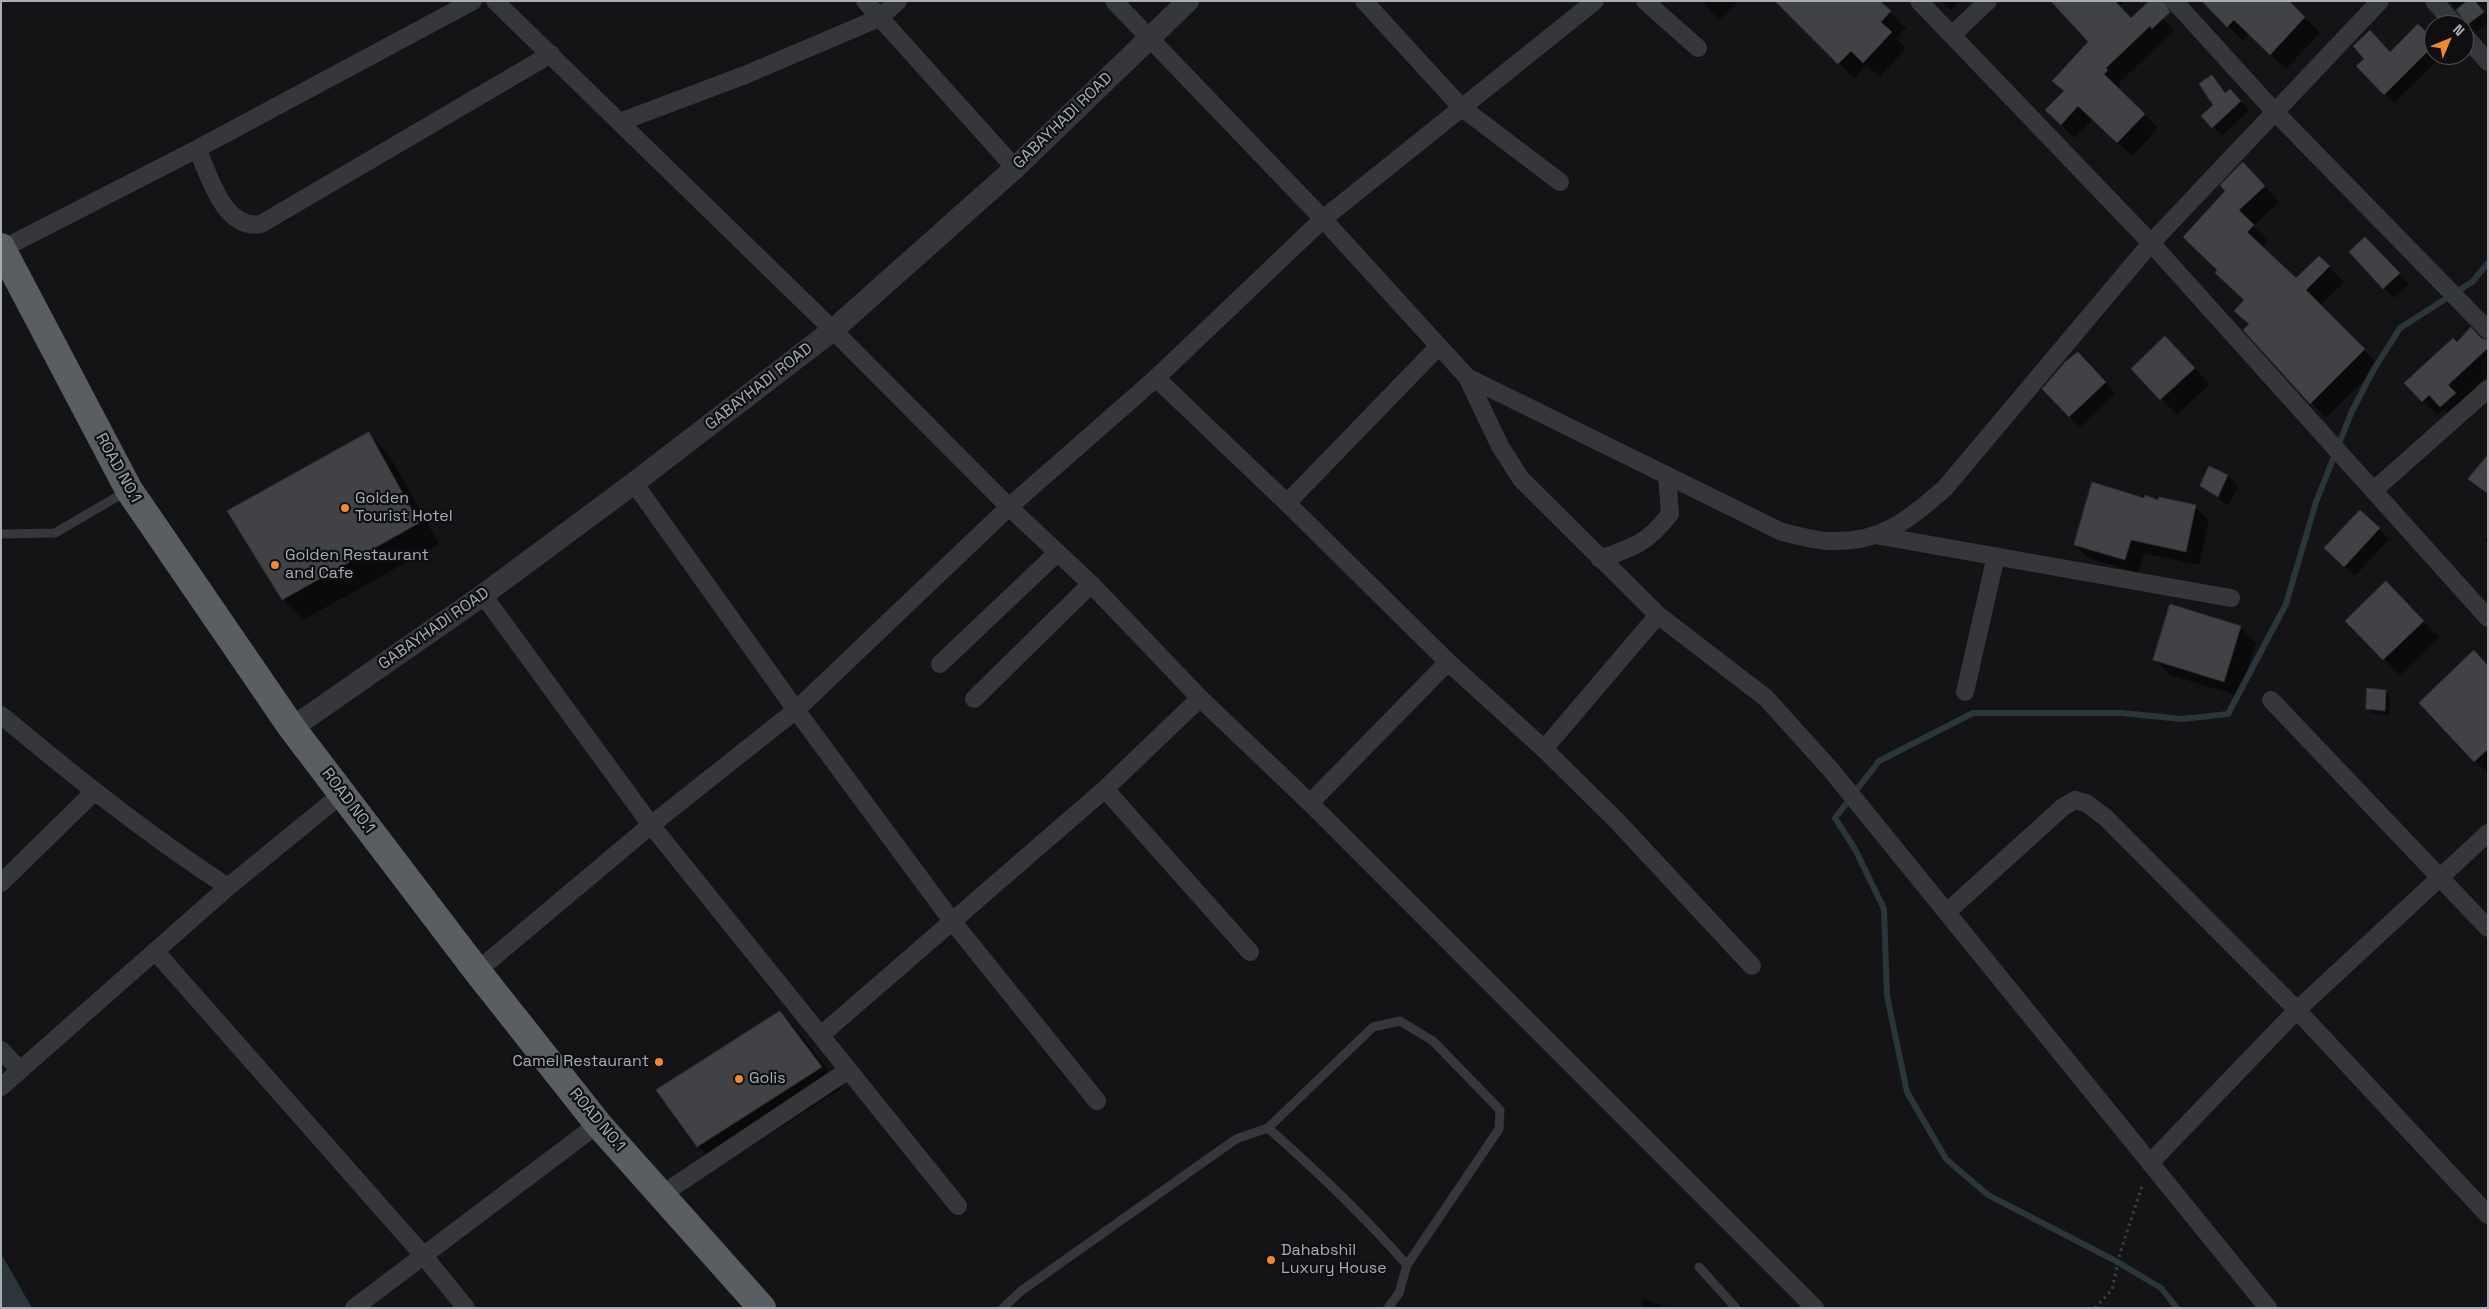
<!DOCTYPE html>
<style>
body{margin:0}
#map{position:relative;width:2489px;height:1309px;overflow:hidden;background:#141416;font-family:"Space Grotesk",sans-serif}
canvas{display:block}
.frame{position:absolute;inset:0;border:2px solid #a6aeb6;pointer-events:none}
.north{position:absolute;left:2424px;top:15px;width:50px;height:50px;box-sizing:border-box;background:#0f0f11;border:1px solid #4b4f53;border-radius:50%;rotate:45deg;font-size:14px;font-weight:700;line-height:20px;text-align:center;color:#a6aeb6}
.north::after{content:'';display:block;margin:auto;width:18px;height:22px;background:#f08731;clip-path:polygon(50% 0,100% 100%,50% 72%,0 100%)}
</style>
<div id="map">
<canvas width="2489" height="1309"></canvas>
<div class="frame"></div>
<div class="north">N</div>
</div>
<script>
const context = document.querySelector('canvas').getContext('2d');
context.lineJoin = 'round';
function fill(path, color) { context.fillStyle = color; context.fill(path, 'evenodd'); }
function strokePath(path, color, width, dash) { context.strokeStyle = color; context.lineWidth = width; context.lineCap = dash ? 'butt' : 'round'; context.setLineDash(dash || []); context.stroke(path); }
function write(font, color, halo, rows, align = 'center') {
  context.font = font + ' "Space Grotesk",sans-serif'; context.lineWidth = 4.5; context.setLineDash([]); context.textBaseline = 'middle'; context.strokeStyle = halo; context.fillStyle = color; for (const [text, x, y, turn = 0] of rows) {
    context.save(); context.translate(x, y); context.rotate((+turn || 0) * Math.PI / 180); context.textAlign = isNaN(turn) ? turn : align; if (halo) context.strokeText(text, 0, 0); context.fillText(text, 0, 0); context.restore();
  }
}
fill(new Path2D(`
 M1,1256L3,1257L32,1308H1Z`), '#2a3639');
fill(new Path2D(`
 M1701,1H1738L1719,20Z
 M1777,1H1878L1906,28L1896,38L1906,48L1880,77L1867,65L1854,78Z
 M1942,1H1960L1951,10Z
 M2053,1H2125L2119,7L2132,20L2148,4L2174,30L2119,83L2121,85L2118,89L2158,128L2132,156L2093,119L2075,138L2060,124L2090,42Z
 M2203,1H2289L2320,33L2286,69L2250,34L2243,41Z
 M2450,1H2484L2478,5L2488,17V23L2476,32Z
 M2434,41V55H2443L2394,103L2358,66L2365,59Z
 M2212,76L2227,94L2230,91L2249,110L2222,136L2203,117L2215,105Z
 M2257,178L2279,202L2253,226L2268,241L2262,247L2296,280L2319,258L2334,272L2344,282L2320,306L2379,365L2326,418L2245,330L2250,325L2246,301L2199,251Z
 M2376,249L2409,284L2394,298L2351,252Z
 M2480,339L2488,342V375L2462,400L2469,408L2456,421L2444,409L2437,415L2423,401L2457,344Z
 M2181,354L2210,384L2177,415L2133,369Z
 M2088,363L2115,393L2080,427L2044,389Z
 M369,434L389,455L439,544L303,620L283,599Z
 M2488,456V496L2470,479Z
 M2210,468L2228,476L2238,486L2228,506L2202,485Z
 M2145,500L2195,507L2209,520L2199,565L2144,553L2138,573L2088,558L2075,545Z
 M2379,529L2389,539L2355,576L2336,559Z
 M2488,536V544L2484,540Z
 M2402,599L2439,637L2400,675L2347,621Z
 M2240,627L2256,643L2239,696L2170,675L2155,660Z
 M2386,691L2390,696L2389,715L2372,713L2367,708Z
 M2488,698V774L2420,703Z
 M780,1013L800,1034L842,1088L719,1167L698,1146Z
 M1643,1299L1670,1308H1641Z`), '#0007');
strokePath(new Path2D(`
 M2177,1308L2161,1288L2114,1260L1988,1195L1946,1159L1907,1092L1887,996L1884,909L1855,849L1835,818L1879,761L1973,713H2122L2182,719L2228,714L2286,604L2316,502L2352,411L2374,369L2400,328L2472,282L2488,263`), '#2a3639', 6);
const building = new Path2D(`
 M1775,1H1880L1891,11L1881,22L1892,32L1863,63L1851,51L1838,64Z
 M2051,1H2115L2131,18L2149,1H2164L2170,12L2152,29L2150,26L2106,68L2108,70L2104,74L2145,114L2117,143L2078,106L2061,125L2045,110L2064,91L2052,81L2088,42Z
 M2202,1H2289L2305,17L2270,55L2234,20L2227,27Z
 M2467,1H2475L2484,12L2467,25L2456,10Z
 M2418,24L2434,39V45L2384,95L2356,66L2364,59L2353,46L2370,30L2390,52Z
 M2212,75L2225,93L2230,89L2241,101L2212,128L2201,116L2213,105L2199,84Z
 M2243,162L2265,186L2239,210L2254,225L2247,232L2296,278L2319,256L2330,266L2306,290L2365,349L2310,404L2243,330L2249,324L2234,311L2244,300L2215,273L2217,270L2183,237L2225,191L2220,185Z
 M2365,237L2400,273L2383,289L2349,252Z
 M2471,327L2481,338L2488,340V348L2448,385L2456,393L2440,407L2429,395L2422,402L2404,383L2453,338L2457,342Z
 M2165,336L2195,368L2160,400L2131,369Z
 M2078,352L2106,382L2069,417L2042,389L2065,362Z
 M369,432L419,523L282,600L227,511Z
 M2488,455V494L2468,479Z
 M2209,466L2228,475L2218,497L2200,486Z
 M2092,482L2144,498L2145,495L2158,500L2159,497L2196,505L2186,552L2131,540L2125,560L2074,545Z
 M2360,510L2380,528L2344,567L2324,548Z
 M2386,581L2424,621L2383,660L2345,621Z
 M2170,604L2241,626L2224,682L2153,660Z
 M2474,650L2488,666V749L2474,762L2419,703Z
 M2367,688L2386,690L2385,711L2366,709Z
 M780,1011L822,1067L697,1147L656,1090Z`);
fill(building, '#404246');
strokePath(building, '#2e2f32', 1);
strokePath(new Path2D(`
 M2095,1308L2112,1290L2120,1253L2143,1183`), '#3b3e42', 3, [2.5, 4]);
strokePath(new Path2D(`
 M1,534L55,533L127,491
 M1268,1128C1317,1171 1364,1216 1407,1265
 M1699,1267L1736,1308
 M1003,1308L1021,1291L1236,1139L1268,1128L1373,1027L1400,1021L1433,1041L1500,1110L1499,1129L1407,1265L1399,1293L1388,1308`), '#35373b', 9);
strokePath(new Path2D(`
 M495,1L833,330L1009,507L1091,584L1200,698L1310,803L1815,1308
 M865,1L1015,168
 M1114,1L1323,219L1467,377L1500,446L1521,479L1658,615L1766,698L1831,770L2268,1308
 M1364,1L1461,107L1560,182
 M1645,1L1698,48
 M1919,1L2151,243L2488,618
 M2174,1L2274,111L2488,330
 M2434,1L2455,25
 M1952,35L1988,1
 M2464,35L2488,62
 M620,122L745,75L879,18L898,1
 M197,149C210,176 223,230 261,224L551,54
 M2,249L197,149L473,1
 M1467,377L1782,532C1797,535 1815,541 1831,541C1881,543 1910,519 1945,488L2151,243L2380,1
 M1156,378L1287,503L1448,662L1310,803
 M634,483L796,710L952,921L1097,1101
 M2374,490L2488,389
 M1287,503L1439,346
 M1875,535L2231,598
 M1600,559C1635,547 1647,543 1670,514L1667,475
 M483,595L651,825L958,1206
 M1448,662L1544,749L1616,820L1752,966
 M940,664L1057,553
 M1965,692L1996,556
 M974,699L1091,584
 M2271,700L2488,928
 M1,715C74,776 148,835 228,887
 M1544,749L1658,615
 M1105,789L1250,952
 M1,883L94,792
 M1947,912L2063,807L2075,800L2086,803L2105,817L2297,1010L2488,1215
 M155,951L423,1255L466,1308
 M477,971L651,825L796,710L1009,507L1156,378L1323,219L1595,1
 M821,1035L1105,789L1200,698
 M1,1050L19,1069
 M1,1087L228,887L343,793
 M2150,1163L2297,1010L2488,833
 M661,1195L847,1071
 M354,1308L598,1124`), '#35373b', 18);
strokePath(new Path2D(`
 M292,728L483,595L634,483L833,330L1015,168L1188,1`), '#35373b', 22);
strokePath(new Path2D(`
 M1,247L129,490L292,728L477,971L598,1124L762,1308`), '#595e63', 28);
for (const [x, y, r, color] of [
 [345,508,5,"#f08731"],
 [275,565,5,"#f08731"],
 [659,1062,5,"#f08731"],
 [739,1079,5,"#f08731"],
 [1271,1260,5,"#f08731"]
]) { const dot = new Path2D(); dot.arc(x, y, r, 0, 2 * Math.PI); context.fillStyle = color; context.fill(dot); strokePath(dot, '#0f0f11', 2); }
write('16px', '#a6aeb6', '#0f0f11', [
 ["GABAYHADI ROAD",1063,121,-44],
 ["GABAYHADI ROAD",759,387,-38],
 ["ROAD NO.1",118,468,61],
 ["GABAYHADI ROAD",434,629,-35],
 ["ROAD NO.1",348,801,53],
 ["ROAD NO.1",597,1120,50]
]);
write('16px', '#a6aeb6', '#0f0f11', [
 ["Golden",355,499],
 ["Tourist Hotel",355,517],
 ["Golden Restaurant",285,556],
 ["and Cafe",285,574],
 ["Camel Restaurant",649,1062,"right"],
 ["Golis",749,1079],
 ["Dahabshil",1281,1251],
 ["Luxury House",1281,1269]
], 'left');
</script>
